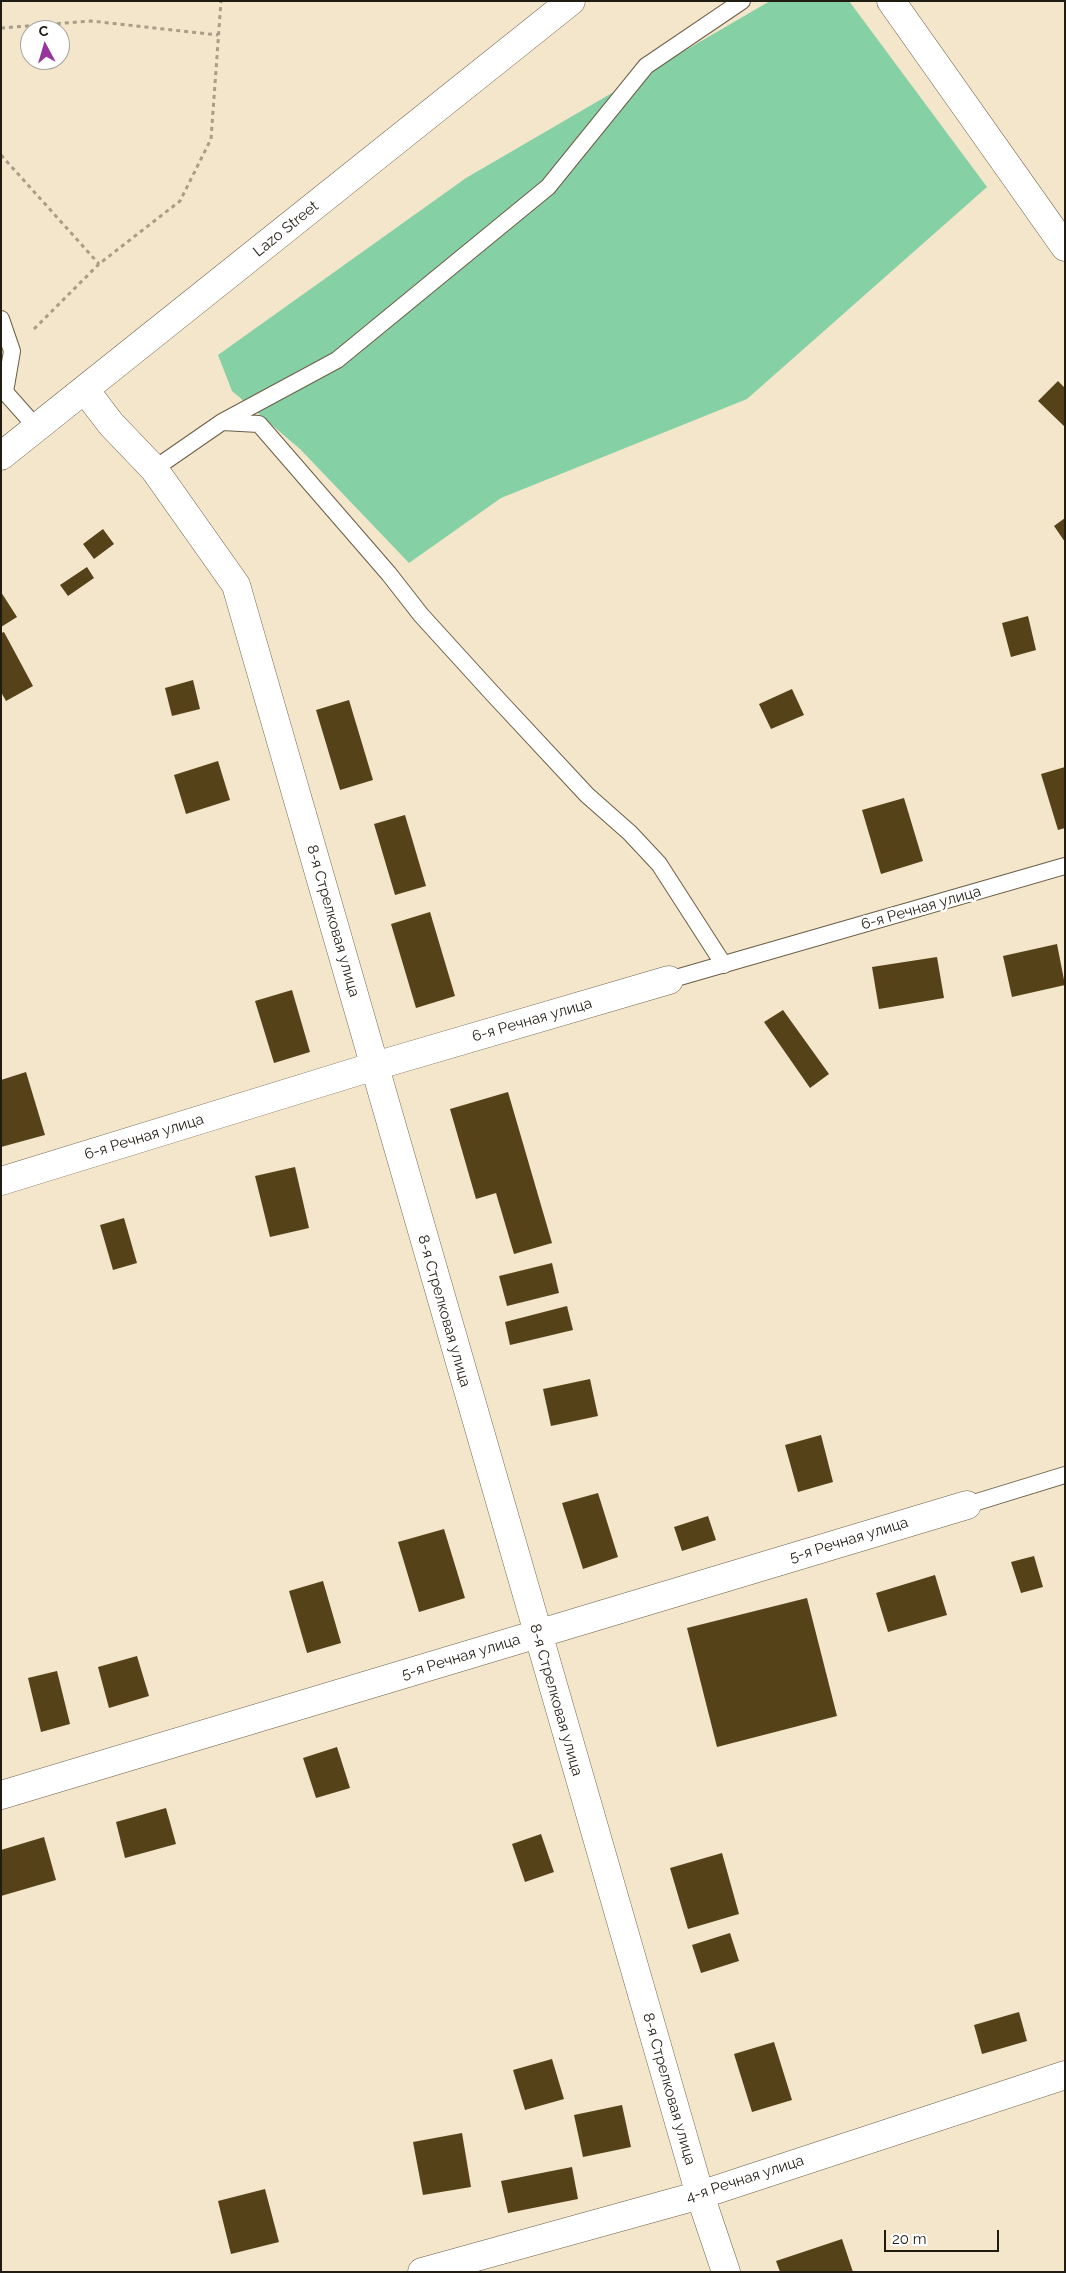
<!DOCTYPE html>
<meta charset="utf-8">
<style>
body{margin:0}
#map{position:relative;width:1066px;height:2273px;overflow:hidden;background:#f4e6cb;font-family:Raleway,sans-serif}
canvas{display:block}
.frame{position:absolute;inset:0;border:2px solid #211c12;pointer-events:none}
.north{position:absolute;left:20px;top:20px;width:50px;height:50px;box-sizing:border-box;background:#fff;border:1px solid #a6a4a0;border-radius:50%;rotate:354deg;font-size:14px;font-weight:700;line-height:20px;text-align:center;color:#211c12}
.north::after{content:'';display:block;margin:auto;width:18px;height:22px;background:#97359c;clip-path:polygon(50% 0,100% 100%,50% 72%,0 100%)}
.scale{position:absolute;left:884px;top:2230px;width:115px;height:22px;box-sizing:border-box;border:2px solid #211c12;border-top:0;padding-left:6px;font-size:15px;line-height:18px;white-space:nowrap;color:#211c12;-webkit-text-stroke:4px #fff;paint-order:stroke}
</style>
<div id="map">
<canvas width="1066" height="2273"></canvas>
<div class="frame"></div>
<div class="north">С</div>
<div class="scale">20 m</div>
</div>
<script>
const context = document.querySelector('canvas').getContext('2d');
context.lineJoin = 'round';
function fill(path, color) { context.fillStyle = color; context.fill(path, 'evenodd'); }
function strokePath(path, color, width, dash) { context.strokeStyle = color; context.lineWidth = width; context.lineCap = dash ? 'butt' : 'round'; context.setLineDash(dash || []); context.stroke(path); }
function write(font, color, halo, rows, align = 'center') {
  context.font = font + ' Raleway,sans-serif'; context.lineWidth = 5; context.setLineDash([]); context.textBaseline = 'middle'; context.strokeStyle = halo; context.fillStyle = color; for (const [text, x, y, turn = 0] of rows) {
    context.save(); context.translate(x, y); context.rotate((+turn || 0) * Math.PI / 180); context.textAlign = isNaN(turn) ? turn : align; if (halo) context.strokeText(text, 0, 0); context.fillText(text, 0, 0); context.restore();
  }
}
fill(new Path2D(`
 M770,1H849L987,187L747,399L501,498L409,563L300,449L232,391L218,355L466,178Z`), '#85d0a4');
fill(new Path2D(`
 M1058,381L1065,388V427L1038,401Z
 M1065,518V542L1054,526Z
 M103,529L114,544L94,559L83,544Z
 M87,567L94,578L68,596L60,585Z
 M1,592L17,617L1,627Z
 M1028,616L1036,650L1011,657L1002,623Z
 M4,632L33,686L6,701L1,692V633Z
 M193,680L200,709L172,716L165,688Z
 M792,689L804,715L771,729L759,704Z
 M349,700L373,780L340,790L316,710Z
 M218,761L230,800L186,814L174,775Z
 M1065,767V828L1058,830L1041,774Z
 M904,798L923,861L881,874L862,810Z
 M405,815L426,886L395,895L374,824Z
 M430,912L455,996L416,1008L391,924Z
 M1057,944L1065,985L1012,997L1003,956Z
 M937,957L944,998L879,1009L872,967Z
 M292,990L310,1052L274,1063L255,1001Z
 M783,1010L829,1074L810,1088L764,1022Z
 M26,1072L45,1135L1,1147V1080Z
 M508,1092L552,1243L514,1254L496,1193L476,1199L450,1109Z
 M295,1167L309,1228L270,1237L255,1176Z
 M124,1218L137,1263L113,1270L100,1225Z
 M552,1263L559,1293L507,1306L499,1276Z
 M567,1306L573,1330L510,1345L505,1322Z
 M590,1379L598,1416L551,1426L543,1389Z
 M821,1435L833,1482L798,1492L785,1445Z
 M598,1493L618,1557L583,1569L562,1503Z
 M708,1516L716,1540L682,1551L674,1527Z
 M444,1529L465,1598L419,1612L398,1542Z
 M1034,1556L1043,1587L1021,1593L1011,1562Z
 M935,1575L947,1615L888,1632L876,1593Z
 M323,1581L341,1643L307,1653L289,1591Z
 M807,1598L837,1716L717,1747L687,1628Z
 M137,1656L149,1696L109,1708L98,1667Z
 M57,1671L70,1724L41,1732L28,1678Z
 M337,1747L350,1788L316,1798L303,1758Z
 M166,1808L176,1844L125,1858L116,1822Z
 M541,1834L554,1872L525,1882L512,1844Z
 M44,1837L56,1880L1,1896V1850Z
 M722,1853L739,1914L688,1929L670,1868Z
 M730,1933L739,1961L701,1973L692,1945Z
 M1019,2012L1027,2041L982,2054L974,2025Z
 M774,2042L792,2100L752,2112L734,2054Z
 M552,2059L564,2099L525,2110L513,2070Z
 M622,2105L631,2147L583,2157L574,2115Z
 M462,2133L471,2187L423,2195L413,2142Z
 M572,2167L578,2199L508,2213L501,2181Z
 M265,2189L279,2242L231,2254L218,2201Z
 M842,2239L853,2272H780L776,2261Z`), '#554218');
const lane = new Path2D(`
 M1,319L12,351L5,392L37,428
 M222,422L337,360L548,187L646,66L742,1
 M154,469L222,422L259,424L389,574L421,615L492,693L587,795L630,833L659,864L724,965
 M669,980L1065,866
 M967,1505L1065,1475`);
const street = new Path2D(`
 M891,1L1065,247
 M85,390L111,424L154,469L236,585L700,2195L726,2272
 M1,1181L375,1066L669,980
 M1,1795L967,1505
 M422,2272L700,2195L1065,2075`);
const secondary = new Path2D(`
 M1,456L571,1`);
strokePath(lane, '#6a5e46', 18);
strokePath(street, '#6a5e46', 29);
strokePath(secondary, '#6a5e46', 29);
strokePath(new Path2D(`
 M1,28L91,21L218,35
 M1,155L99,264
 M34,329L99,264L180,201L211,139L221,1`), '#a89d88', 3, [4, 4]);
strokePath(lane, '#fff', 16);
strokePath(street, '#fff', 28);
strokePath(secondary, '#fff', 28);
write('15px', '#211c12', '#fff', [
 ["Lazo Street",286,229,-39],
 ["6-я Речная улица",921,908,-16],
 ["8-я Стрелковая улица",333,921,74],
 ["6-я Речная улица",532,1020,-16],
 ["6-я Речная улица",144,1137,-17],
 ["8-я Стрелковая улица",444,1311,74],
 ["5-я Речная улица",849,1540,-17],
 ["5-я Речная улица",461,1657,-17],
 ["8-я Стрелковая улица",556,1700,74],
 ["8-я Стрелковая улица",669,2089,74],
 ["4-я Речная улица",745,2179,-18]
]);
</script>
